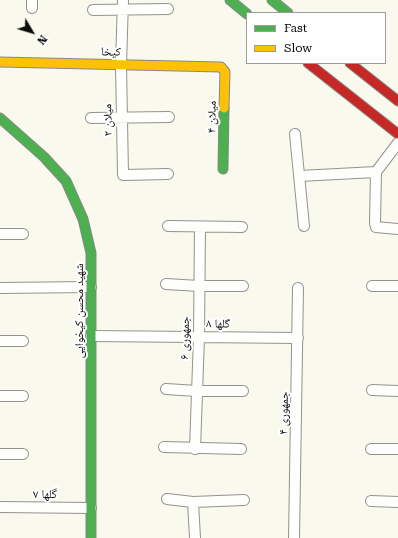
<!DOCTYPE html>
<meta charset="utf-8">
<style>
body{margin:0}
#map{position:relative;width:398px;height:538px;overflow:hidden;background:#faf9ee;font-family:"Roboto Serif",serif}
canvas{display:block}
.legend{position:absolute;left:246px;top:12px;width:140px;height:52px;box-sizing:border-box;background:#fff;border:1px solid #9d9d9d;margin:0;padding:5px 7px;list-style:none;font-size:12px;color:#0b0b0b}
.legend li{display:flex;align-items:center;gap:8px;height:20px}
.legend b{width:20px;border:1px solid #9d9d9d}
.north{position:absolute;left:12px;top:12px;width:40px;height:40px;-webkit-text-stroke:3px #fff;paint-order:stroke;rotate:128deg;font-size:11px;font-weight:700;line-height:16px;text-align:center;color:#0b0b0b}
.north::after{content:'';display:block;margin:auto;width:14px;height:18px;background:#0b0b0b;clip-path:polygon(50% 0,100% 100%,50% 72%,0 100%)}
</style>
<div id="map">
<canvas width="398" height="538"></canvas>
<ul class="legend">
<li><b style="height:5px;background:#4caf50"></b>Fast</li>
<li><b style="height:5px;background:#ffc107"></b>Slow</li>
</ul>
<div class="north">N</div>
</div>
<script>
const context = document.querySelector('canvas').getContext('2d');
context.lineJoin = 'round';
function strokePath(path, color, width, dash) { context.strokeStyle = color; context.lineWidth = width; context.lineCap = dash ? 'butt' : 'round'; context.setLineDash(dash || []); context.stroke(path); }
function write(font, color, halo, rows, align = 'center') {
  context.font = font + ' "Roboto Serif","Noto Naskh Arabic",serif'; context.lineWidth = 4; context.setLineDash([]); context.textBaseline = 'middle'; context.strokeStyle = halo; context.fillStyle = color; for (const [text, x, y, turn = 0] of rows) {
    context.save(); context.translate(x, y); context.rotate((+turn || 0) * Math.PI / 180); context.textAlign = isNaN(turn) ? turn : align; if (halo) context.strokeText(text, 0, 0); context.fillText(text, 0, 0); context.restore();
  }
}
const street = new Path2D(`
 M123,0L121,65L123,175L168,174
 M32,8V0
 M93,10L168,9
 M91,118L169,117
 M295,134L304,226
 M376,172L398,143
 M299,176L376,172L375,223L376,227L398,229
 M168,226L242,227
 M0,234H23
 M166,284L199,286H243
 M372,286H398
 M0,288L91,287
 M91,336L298,338
 M0,341H23
 M166,389L197,391H243
 M372,390L398,391
 M0,396H23
 M164,447L241,449
 M195,449L199,337L200,227
 M371,449H398
 M0,454H23
 M167,499L193,502L244,500
 M371,501L398,502
 M193,502L195,538
 M0,507L91,508
 M294,538L298,288`);
const fast = new Path2D(`
 M230,0L247,14
 M272,0L288,13
 M0,118L44,157L66,181L83,219L91,253V538
 M223,169L224,108`);
const slow = new Path2D(`
 M0,62L221,67L225,72L224,108`);
const jam = new Path2D(`
 M308,63L398,134
 M350,63L398,101`);
strokePath(street, '#93928d', 12);
strokePath(fast, '#898984', 11);
strokePath(slow, '#898984', 11);
strokePath(jam, '#898984', 11);
strokePath(street, '#fefefc', 10);
strokePath(fast, '#4caf50', 9);
strokePath(slow, '#ffc107', 9);
strokePath(jam, '#c62828', 9);
write('12px', '#0b0b0b', '#fff', [
 ["کیخا",111,52,1],
 ["میلان ۴",212,117,-89],
 ["میلان ۲",108,120,-91],
 ["شهید محسن کیخوایی",79,311,-90],
 ["گلها ۸",218,324,1],
 ["جمهوری ۶",185,338,-89],
 ["جمهوری ۴",284,413,-89],
 ["گلها ۷",45,494]
]);
</script>
